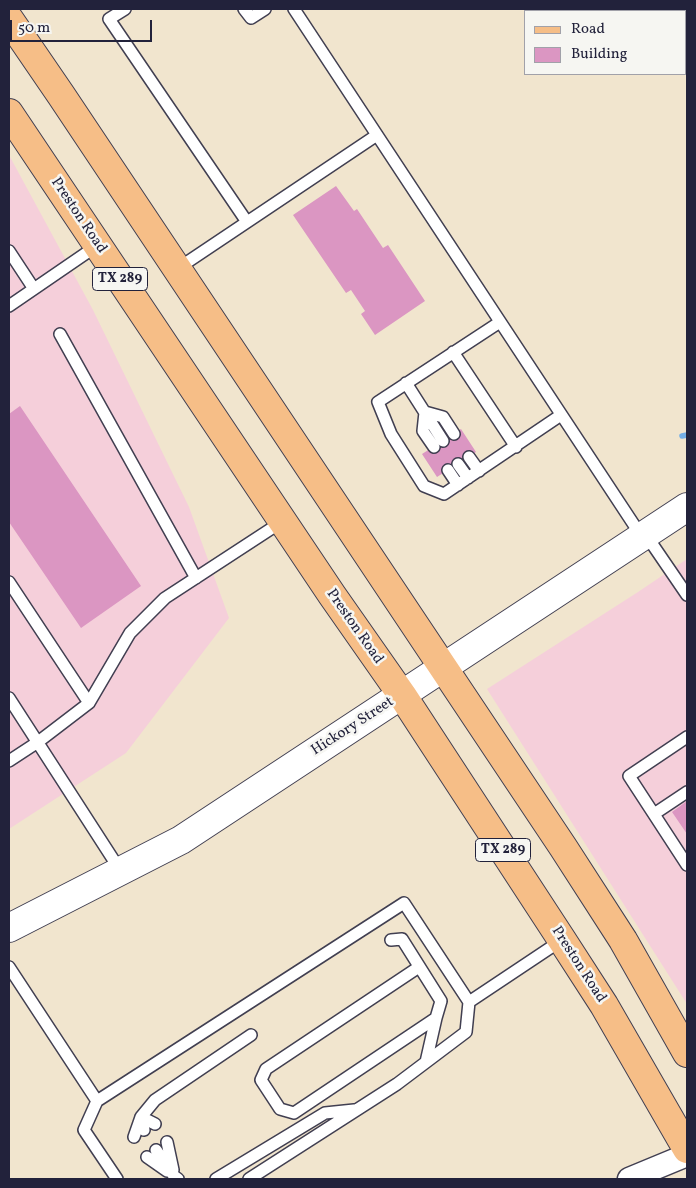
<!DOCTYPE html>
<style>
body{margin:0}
#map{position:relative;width:696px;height:1188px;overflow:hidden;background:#f1e5ce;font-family:Vollkorn,serif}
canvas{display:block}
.frame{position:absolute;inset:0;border:10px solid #22223b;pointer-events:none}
.legend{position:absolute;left:524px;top:10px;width:162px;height:65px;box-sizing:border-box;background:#f6f6f2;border:1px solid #a1a1a9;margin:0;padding:6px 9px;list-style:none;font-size:15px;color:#22223b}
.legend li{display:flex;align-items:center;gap:10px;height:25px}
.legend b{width:25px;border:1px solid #a1a1a9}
.scale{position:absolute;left:10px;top:20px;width:142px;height:22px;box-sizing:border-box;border:2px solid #22223b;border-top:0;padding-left:6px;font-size:15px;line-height:18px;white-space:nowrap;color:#22223b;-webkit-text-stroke:4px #f6f6f2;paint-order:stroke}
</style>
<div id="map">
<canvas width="696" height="1188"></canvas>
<div class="frame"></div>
<ul class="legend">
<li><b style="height:6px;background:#f6be87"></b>Road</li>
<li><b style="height:14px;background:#db96c2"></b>Building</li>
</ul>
<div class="scale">50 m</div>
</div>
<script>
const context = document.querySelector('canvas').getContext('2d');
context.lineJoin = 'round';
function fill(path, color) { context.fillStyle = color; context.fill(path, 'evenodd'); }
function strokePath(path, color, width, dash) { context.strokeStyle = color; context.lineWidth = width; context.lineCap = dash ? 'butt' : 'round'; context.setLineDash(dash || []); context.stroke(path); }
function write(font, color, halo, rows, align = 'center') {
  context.font = font + ' Vollkorn,serif'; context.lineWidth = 5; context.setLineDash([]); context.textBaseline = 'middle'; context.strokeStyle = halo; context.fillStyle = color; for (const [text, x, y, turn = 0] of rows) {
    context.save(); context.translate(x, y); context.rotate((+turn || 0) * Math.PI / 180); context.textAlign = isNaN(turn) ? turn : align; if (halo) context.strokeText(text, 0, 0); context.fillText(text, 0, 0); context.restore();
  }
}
fill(new Path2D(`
 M9,155L93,310L189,507L229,618L126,753L9,829Z
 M687,559V1004L487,689L638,592Z`), '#f5cfda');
strokePath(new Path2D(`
 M682,436L687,435`), '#74afe5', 5.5);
fill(new Path2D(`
 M336,186L354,211L357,209L383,248L388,245L425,301L375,335L361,314L365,311L351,290L346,293L293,215Z
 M20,406L141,586L81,628L9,522V414Z
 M461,429L476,452L437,477L422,454Z
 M687,801V834L672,812Z`), '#db96c2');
const service = new Path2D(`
 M125,9L109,19L247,222
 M244,9L251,18L265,9
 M294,9L642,537
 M9,251L34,289
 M177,269L377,135
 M9,306L98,245
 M500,322L378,402L391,434L424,486L444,494L561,415
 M60,334L196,578
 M453,352L516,447
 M406,383L443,441
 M434,447L423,431L425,412L443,417L454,434
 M469,457L479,471
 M458,464L468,478
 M448,470L458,485
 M646,535L687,595
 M9,582L89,703L38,742L9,761
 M9,698L120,870
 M89,703L130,633L165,598L283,521
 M687,737L629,776L687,865
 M654,814L687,792
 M391,940L402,939L441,1001L436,1018L294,1113L280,1109L261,1080L266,1069L419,967
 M9,967L97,1101
 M469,1002L562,940
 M426,1062L436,1018
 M144,1130L141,1117L155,1100L251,1035
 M134,1137L141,1117L155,1124
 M167,1142L173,1170
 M156,1150L174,1176L178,1179
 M147,1157L167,1171
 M117,1179L84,1130L97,1101L404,903L469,1002L466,1032L397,1084L249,1179
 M216,1179L325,1113L354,1110`);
const minor = new Path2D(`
 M629,1179L687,1155`);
const tertiary = new Path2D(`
 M9,928L181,840L687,507`);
const primary = new Path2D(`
 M9,19L61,95L563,847L623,940L687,1053
 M9,113L332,595L402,695L562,940L604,1005L687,1149`);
strokePath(service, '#413f51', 14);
strokePath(minor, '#413f51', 25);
strokePath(tertiary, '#413f51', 30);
strokePath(primary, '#413f51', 30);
strokePath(service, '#fff', 11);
strokePath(minor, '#fff', 22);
strokePath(tertiary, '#fff', 28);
strokePath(primary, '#f6be87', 28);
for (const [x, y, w] of [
 [120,279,55],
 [503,850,55]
]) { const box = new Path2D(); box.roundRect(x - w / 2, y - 11.5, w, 23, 4); context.fillStyle = '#f6f6f2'; context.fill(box); strokePath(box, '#22223b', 1); }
write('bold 14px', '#22223b', null, [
 ["TX 289",120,279],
 ["TX 289",503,850]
]);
write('15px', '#22223b', '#f6f6f2', [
 ["Preston Road",78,216,56],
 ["Preston Road",354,627,55],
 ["Hickory Street",353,727,-33],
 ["Preston Road",578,965,57]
]);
</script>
